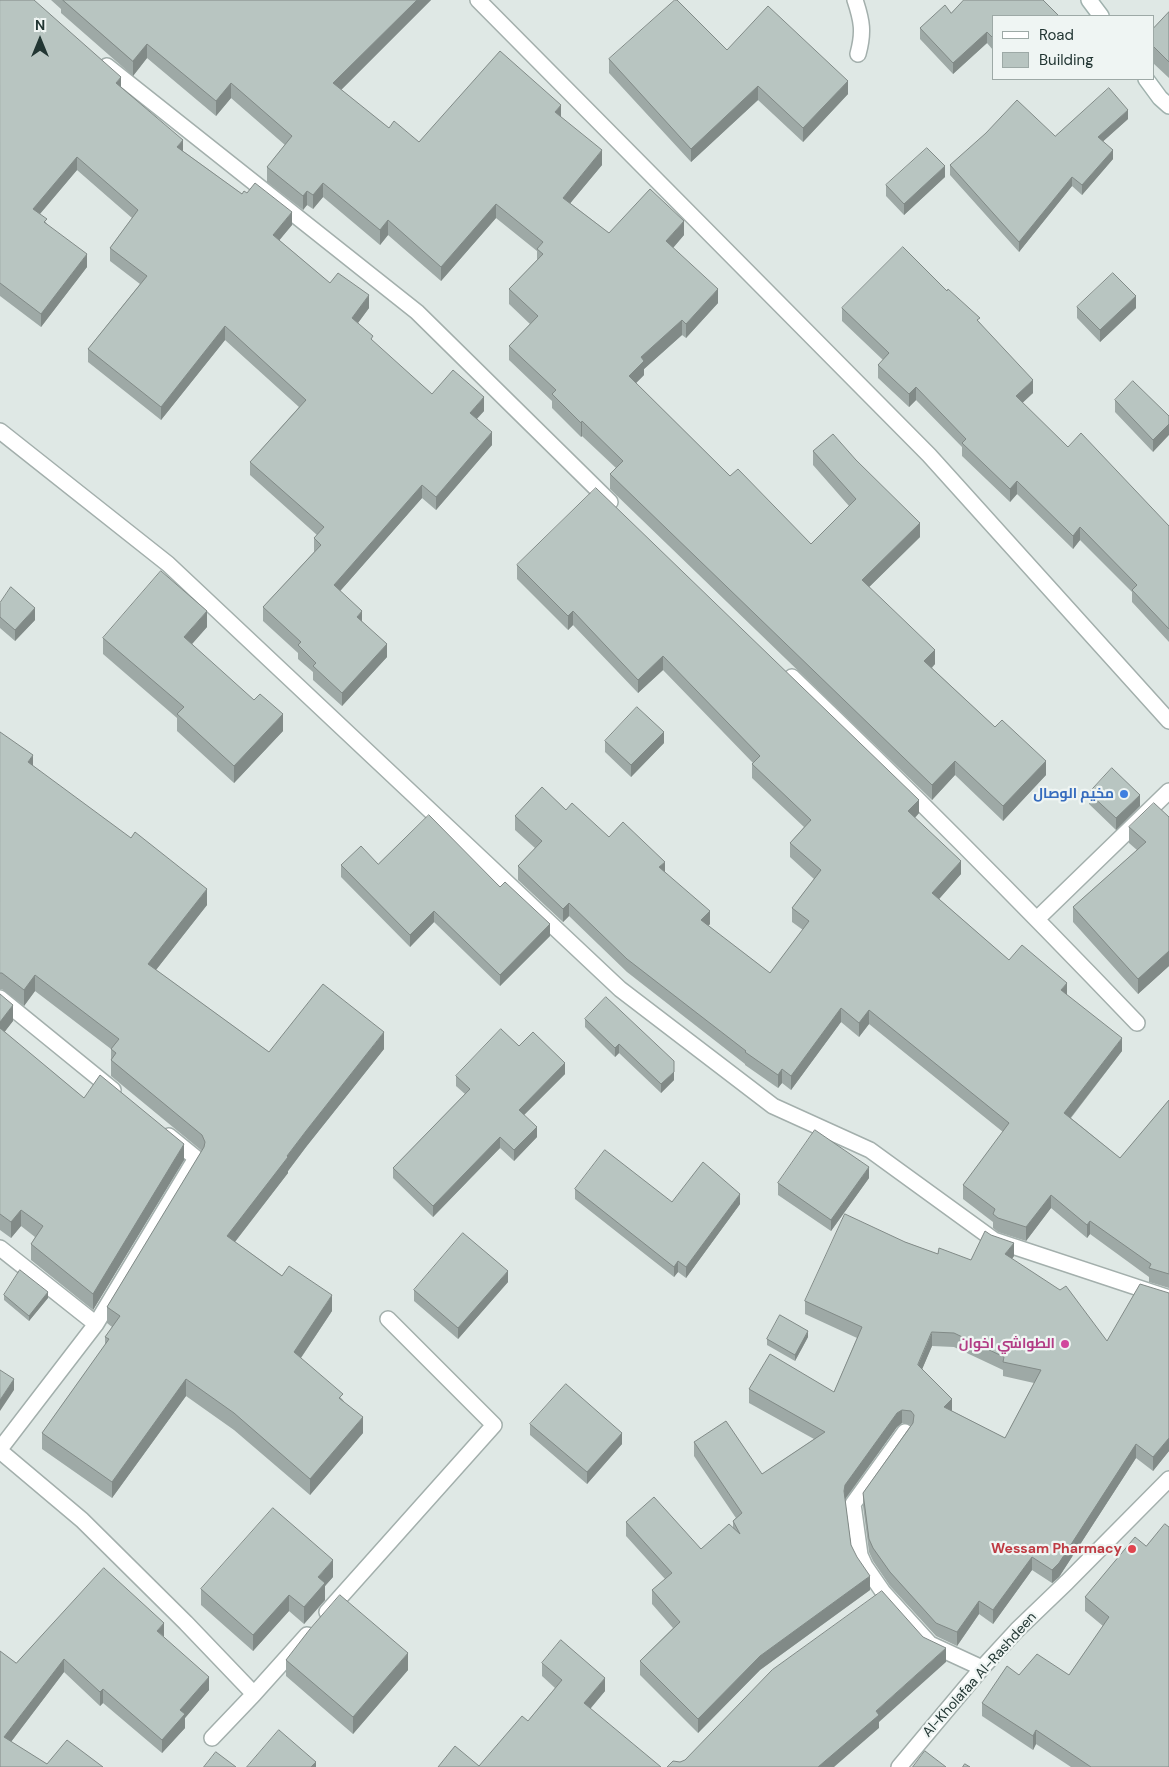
<!DOCTYPE html>
<meta charset="utf-8">
<style>
body{margin:0}
#map{position:relative;width:1169px;height:1767px;overflow:hidden;background:#dfe8e5;font-family:"DM Sans",sans-serif}
canvas{display:block}
.legend{position:absolute;left:992px;top:15px;width:162px;height:65px;box-sizing:border-box;background:#eff5f3;border:1px solid #9da9a6;margin:0;padding:6px 9px;list-style:none;font-size:15px;color:#223633}
.legend li{display:flex;align-items:center;gap:10px;height:25px}
.legend b{width:25px;border:1px solid #9da9a6}
.north{position:absolute;left:15px;top:15px;width:50px;height:50px;-webkit-text-stroke:4px #eff5f3;paint-order:stroke;rotate:0deg;font-size:14px;font-weight:700;line-height:20px;text-align:center;color:#223633}
.north::after{content:'';display:block;margin:auto;width:18px;height:22px;background:#223633;clip-path:polygon(50% 0,100% 100%,50% 72%,0 100%)}
</style>
<div id="map">
<canvas width="1169" height="1767"></canvas>
<ul class="legend">
<li><b style="height:6px;background:#fff"></b>Road</li>
<li><b style="height:14px;background:#b8c5c1"></b>Building</li>
</ul>
<div class="north">N</div>
</div>
<script>
const context = document.querySelector('canvas').getContext('2d');
context.lineJoin = 'round';
function strokePath(path, color, width, dash) { context.strokeStyle = color; context.lineWidth = width; context.lineCap = dash ? 'butt' : 'round'; context.setLineDash(dash || []); context.stroke(path); }
function fill(path, color) { context.fillStyle = color; context.fill(path, 'evenodd'); }
function write(font, color, halo, rows, align = 'center') {
  context.font = font + ' "DM Sans",Cairo,sans-serif'; context.lineWidth = 4.5; context.setLineDash([]); context.textBaseline = 'middle'; context.strokeStyle = halo; context.fillStyle = color; for (const [text, x, y, turn = 0] of rows) {
    context.save(); context.translate(x, y); context.rotate((+turn || 0) * Math.PI / 180); context.textAlign = isNaN(turn) ? turn : align; if (halo) context.strokeText(text, 0, 0); context.fillText(text, 0, 0); context.restore();
  }
}
const lane = new Path2D(`
 M855,0C862,21 864,32 858,54`);
const street = new Path2D(`
 M478,0L929,455L1169,721
 M107,66L417,312L610,502
 M0,431L168,564L620,989L773,1106L870,1150L994,1240L1169,1298
 M792,677C910,790 1024,905 1137,1023
 M1037,919L1169,791
 M0,998L113,1090
 M0,1248L96,1324
 M905,1432L853,1504L860,1555L865,1566L883,1592L930,1644L982,1668
 M0,1449L96,1324L196,1158L169,1136
 M0,1451L82,1520L186,1623L254,1694
 M327,1612L494,1425L388,1319
 M212,1738L254,1694L307,1635
 M899,1767L982,1668L1017,1630L1067,1582L1169,1479`);
const secondary = new Path2D(`
 M1089,0L1101,16
 M1146,79L1160,98L1169,106`);
strokePath(lane, '#a3afac', 18);
strokePath(street, '#a3afac', 18);
strokePath(secondary, '#a0b2ae', 18);
strokePath(lane, '#fff', 15);
strokePath(street, '#fff', 15);
strokePath(secondary, '#fff', 15);
fill(new Path2D(`
 M0,0L121,87L183,151L242,194L292,225L279,240L330,283L369,308L358,323L373,342L432,394L484,411L477,419L492,445L436,510L422,498L340,591L387,657L342,706L313,680V672L298,659V653L263,621V607L314,552V538L317,535L250,475V462L299,407L225,340L161,420L88,362V349L140,284L110,261V248L132,218L77,170L40,214L47,224L87,267L41,327L0,296Z
 M51,0H431L341,90L389,128L419,142L561,117L602,165L570,203L609,233L684,235L673,248L718,303L686,338L682,335L644,369V375L636,383L730,476L811,544L849,506L813,465V451L920,537L869,587L935,664L932,668L1046,775L1003,821L955,775L932,800L610,489V474L616,468L582,436L581,437L552,408V401L509,360V346L530,324L509,304V289L537,260V251L496,218L441,281L388,235L380,245L323,197L313,209L307,205L303,210L267,182V167L285,145L231,98L216,116L147,58L133,76L61,13V9Z
 M1169,12V78L1153,63V29Z
 M951,13L1058,16H993V50L987,43L953,74L920,39V28Z
 M727,50L848,94L803,142L758,100L691,162L609,73V59Z
 M1128,119L1103,141L1113,159L1082,195L1072,186L1019,252L950,175V165L1055,136Z
 M945,177L904,215L886,196V185Z
 M947,291L980,323L1033,393L1022,403L1068,447L1169,526V642L1132,602V592L1080,540L1073,549L1017,494L1010,502L962,456V447L916,400L909,407L878,378V365L883,360L842,321V308Z
 M1077,307L1136,308L1100,342L1077,318Z
 M1115,400L1169,416L1153,452L1115,412Z
 M517,565L919,813L915,818L961,874L939,899L1009,960L1067,995L1122,1051L1071,1118L1120,1158L1169,1100V1288L1149,1282V1277L1090,1234L1087,1238L1051,1208L1026,1241L998,1232L993,1228V1222L963,1199V1185L1003,1132L869,1024L859,1037L841,1022L791,1090L782,1083L778,1088L745,1065V1064L627,972L569,916L563,922L518,880V866L535,848L515,830V816L566,810L665,872L710,924L708,926L770,973L803,930L792,922V908L814,879L790,857V843L804,827L752,778V764L753,763L663,670L638,693L573,625L568,630L517,579Z
 M0,603L35,620L15,641L0,628Z
 M207,627L192,644L283,731L234,783L177,731V718L103,654V638Z
 M0,732L33,766L207,905L156,970L269,1052L384,1049L306,1147L288,1171V1173L235,1242L332,1311L301,1358L343,1400L363,1433L310,1495L234,1430L186,1396L112,1498L42,1449V1433L105,1345V1337L112,1327L107,1323V1307L202,1151L111,1076V1049L35,991L24,1006L2,989H0Z
 M605,741L664,743L631,777L605,752Z
 M1089,793L1140,806L1116,830L1089,804Z
 M1169,817V966L1138,994L1073,922V907L1137,850L1129,843V827Z
 M378,864L500,887L550,936L500,986L434,922L410,947L341,877V865Z
 M0,994L13,1021L4,1032L84,1098L184,1160L93,1310L31,1260V1244L35,1237L21,1226L11,1238L0,1230Z
 M585,1019L674,1080L661,1093L619,1053L615,1057L585,1027Z
 M519,1046L565,1074L524,1115L537,1137L514,1161L500,1148L433,1217L393,1178V1168L465,1094L456,1086V1076Z
 M869,1178L831,1231L778,1195V1183Z
 M575,1189L672,1202L740,1204L686,1278L678,1272L674,1277L575,1199Z
 M905,1242L938,1254L971,1260L1014,1256L1012,1259L1107,1341L1169,1293V1451L1153,1471L1136,1458L1059,1577L1052,1583L1032,1570L993,1624L979,1614L957,1646L936,1636L890,1586L873,1561L869,1552L863,1506V1493L911,1425L902,1423L897,1427L845,1500L851,1545L870,1590L760,1670L698,1733L640,1675V1661L673,1628L652,1604V1590L665,1579L626,1536V1522L701,1549L733,1528V1521L736,1518L694,1456V1442L762,1474L814,1439L749,1403V1389L834,1392L857,1338L805,1314V1301ZM932,1346L954,1347L1003,1370V1376L1034,1383L1005,1438L952,1411L922,1369Z
 M508,1282L458,1339L414,1301V1290Z
 M4,1295L48,1298L29,1321L4,1300Z
 M808,1337L795,1361L767,1345V1339Z
 M530,1424L622,1444L587,1484L530,1435Z
 M1146,1546L1169,1767H1071L1036,1744L1033,1750L982,1716V1703L1019,1675H1069L1103,1626L1085,1611V1597Z
 M333,1577L325,1586V1600L304,1624L289,1611L253,1651L201,1605V1589Z
 M164,1637L209,1690L185,1718V1728L162,1753L103,1703L100,1706L64,1672L11,1742L47,1764L0,1767L16,1663Z
 M286,1660L408,1670L353,1734L286,1676Z
 M542,1663L605,1691L591,1708L479,1766L528,1721L555,1688L542,1676Z`), '#9ea9a6');
fill(new Path2D(`
 M417,0H431L333,98V83Z
 M987,32V43L953,74V63Z
 M147,44V58L133,76V61Z
 M121,77V90L116,83Z
 M848,81V94L803,142V128Z
 M231,83V98L216,116V101Z
 M758,86V100L691,162V149Z
 M561,105V119L555,112Z
 M1128,110V119L1098,146V137Z
 M183,140V153L177,147Z
 M602,150V165L563,212V198Z
 M1113,150V159L1082,195V185Z
 M77,157V170L33,222V209Z
 M945,166V177L904,215V204Z
 M1072,177V186L1019,252V242Z
 M323,183V197L313,209V195Z
 M307,191V205L303,210V196Z
 M496,204V218L441,281V267Z
 M292,212V225L273,248V235Z
 M388,220V235L380,245V230Z
 M684,221V235L666,256V241Z
 M87,254V267L41,327V314Z
 M718,289V303L686,338V324Z
 M369,295V308L352,331V318Z
 M1136,296V308L1100,342V330Z
 M682,320V335L644,369V375L629,390V376L641,357Z
 M225,326V340L161,420V407Z
 M1033,380V393L1016,409V396Z
 M916,387V400L909,407V394Z
 M484,397V411L470,426V413Z
 M582,421V436L581,437V423Z
 M1169,424V435L1153,452V440Z
 M492,432V445L436,510V497Z
 M1017,481V494L1010,502V489Z
 M422,485V498L334,598V585Z
 M920,523V537L862,594V580Z
 M1080,527V540L1073,549V536Z
 M35,608V620L15,641V630Z
 M207,611V627L184,653V637Z
 M362,611V624L357,617Z
 M573,611V625L568,630V616Z
 M387,644V657L342,706V693Z
 M935,650V664L924,675V661Z
 M663,656V670L638,693V680Z
 M283,714V731L234,783V766Z
 M664,732V743L631,777V765Z
 M33,755V771L28,762Z
 M955,761V775L932,800V785Z
 M1046,761V775L1003,821V806Z
 M1140,795V806L1116,830V818Z
 M919,800V813L908,825V811Z
 M961,861V874L932,907V893Z
 M665,862V876L659,867Z
 M207,889V905L148,980V964Z
 M569,903V916L563,922V909Z
 M434,911V922L410,947V935Z
 M710,911V924L701,934V920Z
 M550,924V936L500,986V975Z
 M1169,951V966L1138,994V979Z
 M35,975V991L24,1006V990Z
 M1067,983V997L1061,990Z
 M13,1005V1021L0,1038V1022Z
 M841,1008V1022L791,1090V1076Z
 M869,1010V1024L859,1037V1023Z
 M384,1032V1049L306,1147L288,1171V1173L227,1252V1236L306,1131Z
 M1122,1038V1051L1064,1126V1113Z
 M619,1044V1053L615,1057V1048Z
 M565,1063V1074L519,1120V1110Z
 M782,1069V1083L778,1088V1075Z
 M674,1072V1080L661,1093V1084Z
 M537,1127V1137L514,1161V1150Z
 M500,1137V1148L433,1217V1206Z
 M184,1144V1160L93,1310V1294Z
 M869,1167V1178L831,1231V1220Z
 M740,1194V1204L686,1278V1267Z
 M1051,1195V1208L1026,1241V1227Z
 M21,1210V1226L11,1238V1222Z
 M1090,1221V1234L1087,1238V1225Z
 M1014,1243V1256L1005,1268V1254Z
 M678,1261V1272L674,1277V1267Z
 M508,1271V1282L458,1339V1328Z
 M48,1292V1298L29,1321V1316Z
 M332,1295V1311L294,1368V1352Z
 M808,1331V1337L795,1361V1355Z
 M932,1332V1346L918,1379V1365Z
 M14,1379V1390L0,1411V1400Z
 M186,1379V1396L112,1498V1482Z
 M952,1399V1413L944,1407Z
 M902,1410V1423L897,1427L845,1499L844,1505V1491L845,1485L897,1413Z
 M363,1417V1433L310,1495V1479Z
 M622,1433V1444L587,1484V1472Z
 M1169,1438V1451L1153,1471V1457Z
 M1136,1444V1458L1059,1577L1052,1583V1570Z
 M1032,1557V1570L993,1624V1610Z
 M333,1560V1577L325,1586V1600L304,1624V1607L318,1577Z
 M870,1576V1590L760,1670L698,1733V1719L760,1656Z
 M289,1595V1611L253,1651V1635Z
 M979,1601V1614L957,1646V1632Z
 M164,1623V1637L157,1631Z
 M946,1648V1662L879,1722V1728L834,1767H818L876,1711Z
 M408,1653V1670L353,1734V1717Z
 M64,1659V1672L4,1751V1737Z
 M209,1677V1690L185,1718V1728L162,1753V1740L180,1710Z
 M605,1678V1691L584,1716V1703Z
 M103,1689V1703L100,1706V1692Z
 M1036,1730V1744L1033,1750V1736Z
 M316,1762V1767H311Z`), '#818a87');
const building = new Path2D(`
 M0,0H34L121,77L116,83L183,140L177,147L242,194L244,191L247,193L255,183L292,212L273,235L330,283L338,273L369,295L352,318L373,336L371,339L432,394L453,370L484,397L470,413L492,432L436,497L422,485L334,585L362,611L357,617L387,644L342,693L313,666L316,663L298,645L301,642L263,607L321,545L314,538L324,527L250,462L306,400L225,326L161,407L88,349L147,276L110,248L138,210L77,157L33,209L47,219L44,222L87,254L41,314L0,283Z
 M63,0H417L333,83L389,128L394,121L419,142L500,51L561,105L555,112L602,150L563,198L609,233L650,189L684,221L666,241L718,289L686,324L682,320L641,357L644,361L629,376L730,476L738,469L811,544L856,499L813,451L833,434L856,460L920,523L862,580L935,650L924,661L995,727L1002,720L1046,761L1003,806L955,761L932,785L610,474L623,461L582,421L581,423L552,394L556,390L509,346L538,316L509,289L543,254L537,249L543,242L496,204L441,267L388,220L380,230L323,183L313,195L307,191L303,196L267,167L292,136L231,83L216,101L147,44L133,61Z
 M675,0H677L727,50L768,6L848,81L803,128L758,86L691,149L609,59Z
 M964,0H1043L1058,15L1056,16H993V38L987,32L953,63L920,28L945,5L951,13Z
 M1169,12V62L1153,46V29Z
 M1109,88L1128,110L1098,137L1113,150L1082,185L1072,177L1019,242L950,165L986,133L1017,100L1055,136Z
 M927,148L945,166L904,204L886,185Z
 M903,247L947,291L948,289L980,318L977,320L1033,380L1016,396L1068,447L1081,433L1169,526V629L1132,590L1137,585L1080,527L1073,536L1017,481L1010,489L962,443L966,439L916,387L909,394L878,365L889,353L842,308Z
 M1113,273L1136,296L1100,330L1077,307Z
 M1133,381L1169,416V424L1153,440L1115,400Z
 M596,488L919,800L908,811L961,861L932,893L1009,960L1022,945L1067,983L1061,990L1122,1038L1064,1113L1120,1158L1169,1100V1274L1149,1268L1151,1264L1090,1221L1087,1225L1051,1195L1026,1227L998,1218L993,1214L995,1209L963,1185L1009,1123L869,1010L859,1023L841,1008L791,1076L782,1069L778,1075L745,1052L746,1051L627,959L569,903L563,909L518,866L542,841L515,816L542,787L566,810L572,803L609,837L623,822L665,862L659,867L710,911L701,920L770,973L809,921L792,908L821,870L790,843L811,820L752,764L760,756L663,656L638,680L573,611L568,616L517,565Z
 M161,571L207,611L184,637L254,700L260,694L283,714L234,766L177,714L184,707L103,638Z
 M11,587L35,608L15,630L0,617V603Z
 M637,707L664,732L631,765L605,741Z
 M0,732L33,755L28,762L131,838L135,832L207,889L148,964L269,1052L323,984L384,1032L306,1131L287,1156L288,1157L227,1236L282,1276L289,1266L332,1295L294,1352L343,1394L339,1398L363,1417L310,1479L234,1413L186,1379L112,1482L42,1433L109,1339L105,1337L120,1316L107,1307L204,1147L205,1142L202,1135L111,1060L116,1053L111,1049L119,1039L35,975L24,990L2,973H0Z
 M1112,768L1140,795L1116,818L1089,793Z
 M1154,803L1169,817V951L1138,979L1073,907L1146,842L1129,827Z
 M429,815L500,887L505,882L550,924L500,975L434,911L410,935L341,865L361,846L378,864Z
 M0,994L13,1005L0,1022Z
 M606,997L674,1061V1072L661,1084L619,1044L615,1048L585,1019Z
 M0,1028L84,1098L100,1075L184,1144L93,1294L31,1244L43,1226L21,1210L11,1222L0,1214Z
 M501,1029L519,1046L533,1032L565,1063L519,1110L537,1127L514,1150L500,1137L433,1206L393,1168L470,1089L456,1076Z
 M815,1130L869,1167L831,1220L778,1183Z
 M605,1150L672,1202L703,1162L740,1194L686,1267L678,1261L674,1267L575,1189Z
 M845,1214L905,1242L938,1254L939,1248L971,1260L985,1231L991,1235L1014,1243L1005,1254L1060,1290L1066,1286L1107,1341L1140,1284L1169,1293V1438L1153,1457L1136,1444L1059,1563L1052,1570L1032,1557L993,1610L979,1601L957,1632L936,1623L890,1572L873,1548L869,1539L863,1493L913,1423L914,1415L911,1411L902,1410L897,1413L845,1485L844,1491L851,1545L857,1557L870,1576L760,1656L698,1719L640,1661L680,1622L652,1590L672,1573L626,1522L654,1497L701,1549L729,1524L740,1534L733,1521L742,1513L694,1442L726,1421L762,1474L825,1432L749,1389L770,1354L834,1392L862,1327L805,1301ZM932,1332L954,1333L1004,1357L1003,1362L1041,1370L1005,1438L944,1407L952,1399L918,1365Z
 M463,1233L508,1271L458,1328L414,1290Z
 M20,1270L48,1292L29,1316L4,1295Z
 M780,1315L808,1331L795,1355L767,1339Z
 M0,1370L14,1379L0,1400Z
 M566,1384L622,1433L587,1472L530,1424Z
 M273,1508L333,1560L318,1577L325,1583L304,1607L289,1595L253,1635L201,1589Z
 M1165,1524L1169,1527V1767H1091L1036,1730L1033,1736L982,1703L1007,1666L1019,1675L1037,1654L1069,1675L1109,1617L1085,1597L1135,1537L1146,1546Z
 M104,1568L164,1623L157,1631L209,1677L180,1710L185,1714L162,1740L103,1689L100,1692L64,1659L4,1737L47,1764L67,1740L103,1767H0V1651L16,1663Z
 M882,1591L923,1637L946,1648L876,1711L879,1715L818,1767H667L673,1761L680,1762L685,1760L772,1670Z
 M340,1595L408,1653L353,1717L286,1660L310,1629Z
 M561,1640L605,1678L584,1703L661,1767H438L455,1746L479,1766L522,1716L528,1721L562,1680L542,1663Z
 M279,1730L316,1762L311,1767H247Z
 M925,1751L946,1767H913Z
 M216,1752L236,1767H204Z
 M965,1764L970,1767H963Z`);
fill(building, '#b8c5c1');
strokePath(building, '#818a87', 1);
for (const [x, y, r, color] of [
 [1124,794,5,"#3f7fe0"],
 [1065,1344,5,"#d1479c"],
 [1132,1549,5,"#e0444e"]
]) { const dot = new Path2D(); dot.arc(x, y, r, 0, 2 * Math.PI); context.fillStyle = color; context.fill(dot); strokePath(dot, '#eff5f3', 2); }
write('bold 14px', '#366cbe', '#eff5f3', [
 ["مخيم الوصال",1114,794]
], 'right');
write('bold 14px', '#b23c85', '#eff5f3', [
 ["الطواشي اخوان",1055,1344]
], 'right');
write('bold 14px', '#be3a42', '#eff5f3', [
 ["Wessam Pharmacy",1122,1549]
], 'right');
write('14px', '#223633', '#eff5f3', [
 ["Al-Kholafaa Al-Rashdeen",980,1675,-48]
]);
</script>
